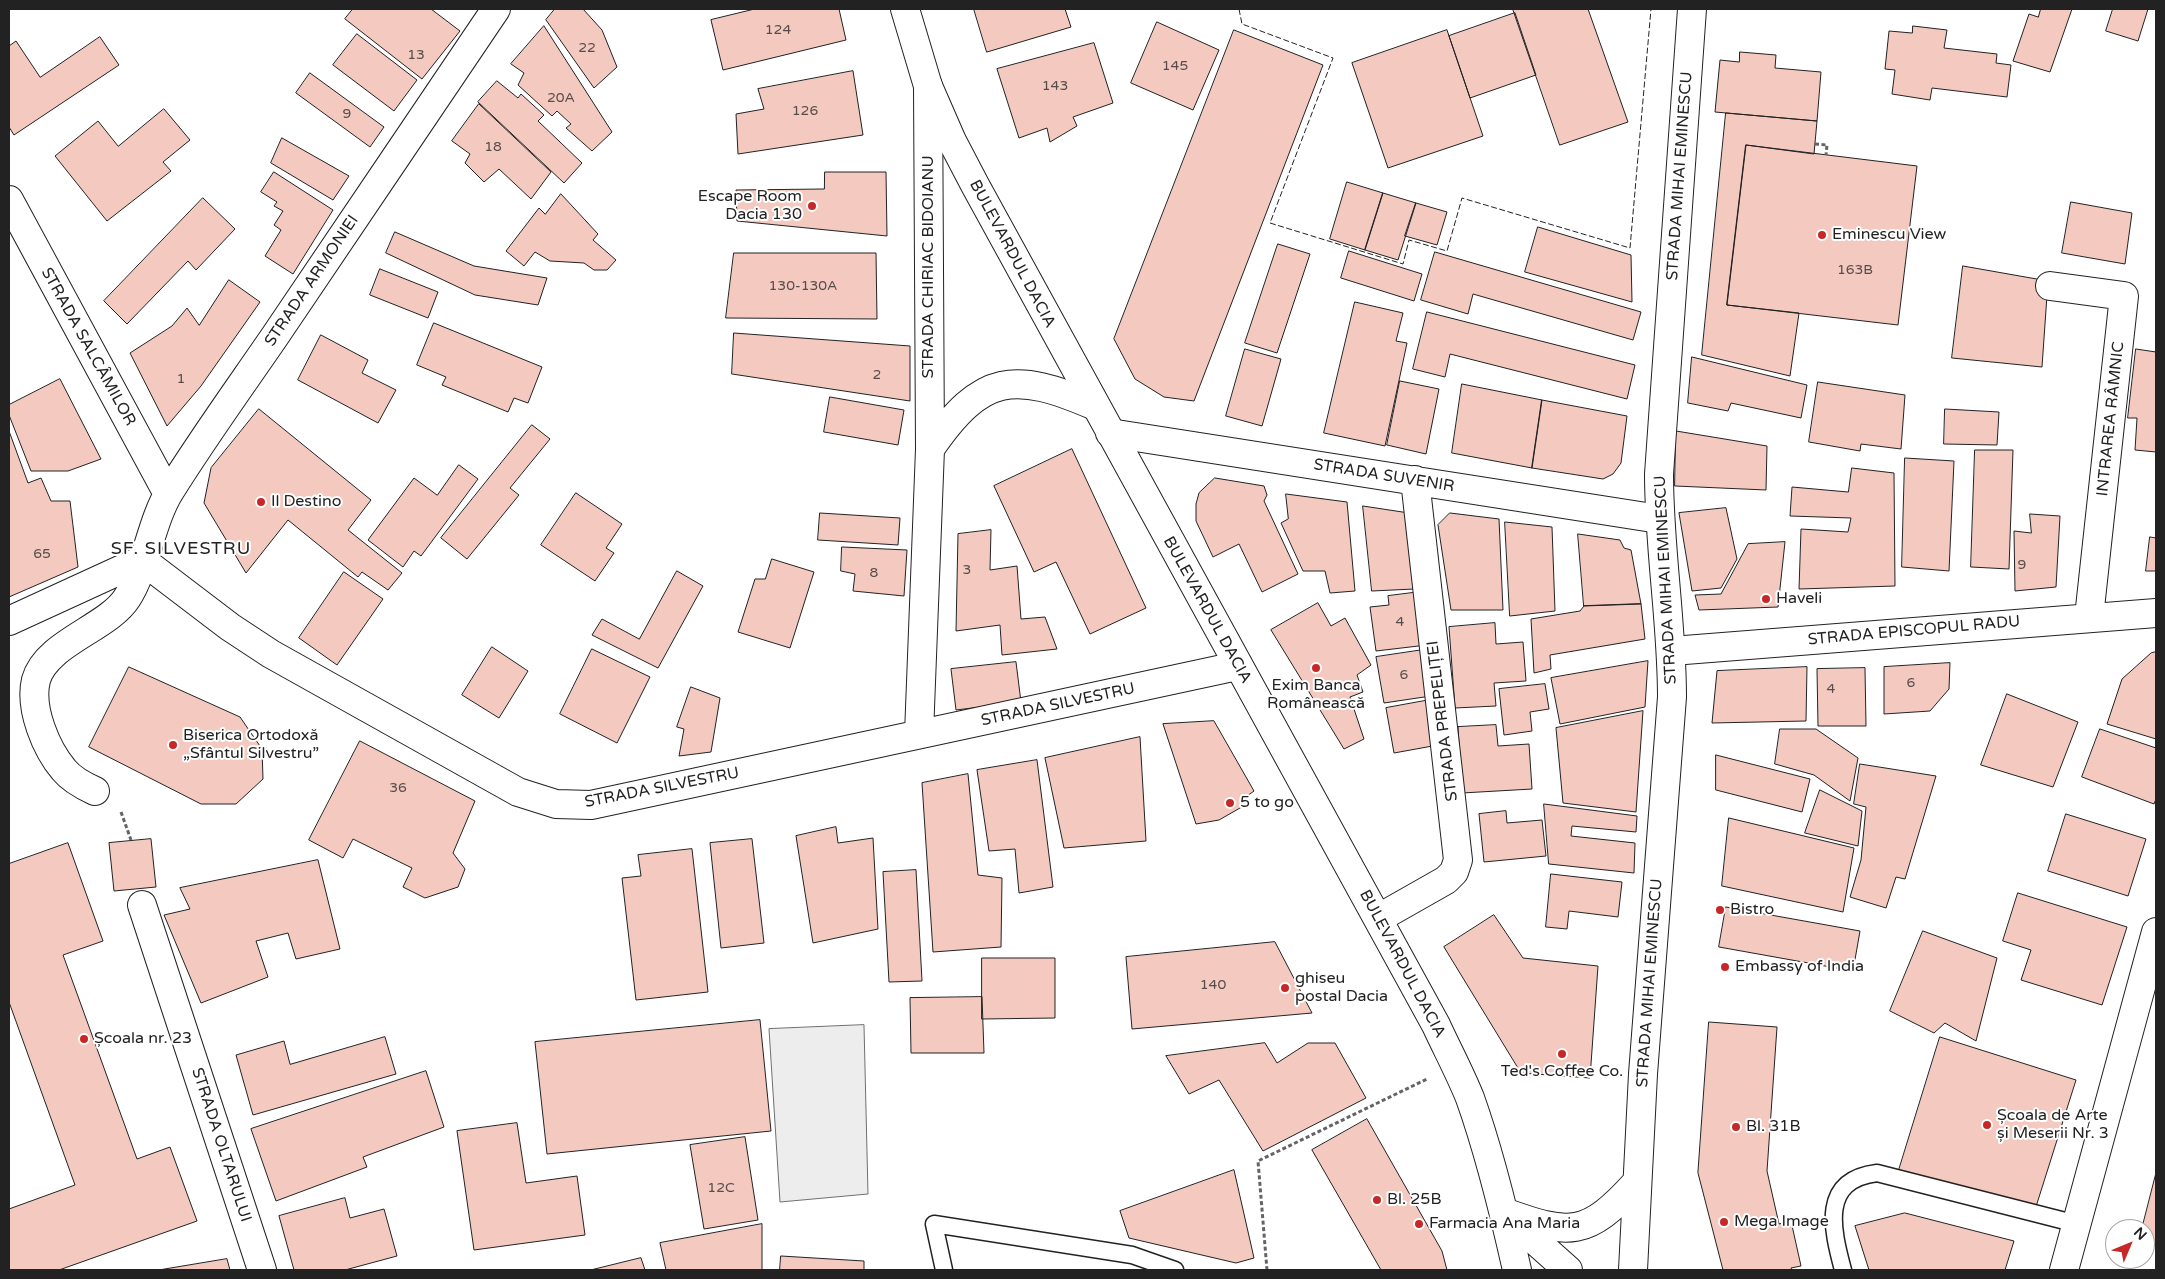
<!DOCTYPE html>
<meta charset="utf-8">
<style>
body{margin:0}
#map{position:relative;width:2165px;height:1279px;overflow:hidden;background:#fff;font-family:"Varela Round",sans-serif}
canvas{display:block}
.frame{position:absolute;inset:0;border:10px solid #222;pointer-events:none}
.north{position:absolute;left:2105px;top:1219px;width:50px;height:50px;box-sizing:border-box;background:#fff;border:1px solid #a7a7a7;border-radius:50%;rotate:45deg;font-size:14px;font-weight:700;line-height:20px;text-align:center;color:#222}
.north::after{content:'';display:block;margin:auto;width:18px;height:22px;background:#c62828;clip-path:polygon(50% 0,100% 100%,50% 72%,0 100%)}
</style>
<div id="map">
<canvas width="2165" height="1279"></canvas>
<div class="frame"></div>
<div class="north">N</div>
</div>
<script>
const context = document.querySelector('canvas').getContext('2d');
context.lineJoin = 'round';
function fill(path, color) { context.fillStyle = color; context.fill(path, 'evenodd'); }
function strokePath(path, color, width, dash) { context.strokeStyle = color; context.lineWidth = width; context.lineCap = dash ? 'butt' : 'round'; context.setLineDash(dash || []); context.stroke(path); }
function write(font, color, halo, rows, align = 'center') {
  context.font = font + ' "Varela Round",sans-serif'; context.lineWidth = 4; context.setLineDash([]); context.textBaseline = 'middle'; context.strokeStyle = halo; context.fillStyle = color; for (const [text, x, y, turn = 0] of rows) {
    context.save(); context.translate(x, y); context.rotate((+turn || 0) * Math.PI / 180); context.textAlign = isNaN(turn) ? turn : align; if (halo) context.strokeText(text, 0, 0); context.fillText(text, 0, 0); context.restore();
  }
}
const parking = new Path2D(`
 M864,1025L868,1194L780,1202L769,1029Z`);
fill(parking, '#ededed');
strokePath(parking, '#6f6f6f', 1);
const building = new Path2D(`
 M353,9H431L460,31L422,79L345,19Z
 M555,9H583L602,30L617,67L594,88L546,20Z
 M755,9H839L846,40L723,70L711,20Z
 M974,9H1065L1071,27L987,52Z
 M1513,9H1588L1628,122L1560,145Z
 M2041,9H2072L2050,72L2013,61L2029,14L2038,17Z
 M2113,9H2148L2138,41L2106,31Z
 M1515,13L1536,75L1470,98L1449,36Z
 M1157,22L1219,50L1193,110L1131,83Z
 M544,26L612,132L592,151L566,128L571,124L557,111L552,116L518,85L524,73L511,64Z
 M1913,26L1947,30L1944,48L1997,54L1996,63L2011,65L2007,97L1932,88L1930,100L1892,94L1895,70L1885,69L1889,31L1912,33Z
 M1234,30L1323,65L1194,401L1164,397L1135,379L1114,339Z
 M1447,30L1483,136L1388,168L1352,63Z
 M357,34L417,80L394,111L333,65Z
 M100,37L119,65L14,135L9,127V46L16,41L40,77Z
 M1094,43L1113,103L1073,117L1077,126L1050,142L1047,128L1019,138L997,69Z
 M1740,52L1776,55L1775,68L1821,72L1817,121L1715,112L1720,60L1739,62Z
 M853,71L863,135L738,154L736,114L764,109L758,89Z
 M310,73L384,127L370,147L296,93Z
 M497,81L518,98L521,94L544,115L538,121L582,163L564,183L478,102Z
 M479,104L551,172L531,199L499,169L484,182L465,163L470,154L452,141Z
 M164,109L190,140L163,162L171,171L107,221L55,156L98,121L118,146Z
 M1726,113L1817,121L1814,154L1746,145L1727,305L1799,313L1790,376L1702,355Z
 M282,138L349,176L333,200L271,163Z
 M1746,145L1917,166L1898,325L1727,305Z
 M274,172L333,210L293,274L265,256L281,230L274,225L283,211L274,206L277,202L261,192Z
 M825,172H886L887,236L737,221L736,190L824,189Z
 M1347,182L1383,193L1365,250L1330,239Z
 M1383,193L1416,203L1398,260L1365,250Z
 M561,194L598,234L593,240L616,260L607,270H594L584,263L550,261L535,252L524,266L506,251L539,208L545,214Z
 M203,198L235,229L196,270L188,261L127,324L104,301Z
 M2071,202L2132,213L2125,264L2062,253Z
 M1416,203L1447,212L1437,245L1405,236Z
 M1538,227L1631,255L1632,302L1525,272Z
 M395,232L474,266L547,278L538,305L475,295L386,253Z
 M1278,244L1310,254L1277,353L1245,343Z
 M1349,251L1422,274L1414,301L1341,278Z
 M1435,252L1641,312L1633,340L1473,294L1468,314L1421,300Z
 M734,253H876L877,319L726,318Z
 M1963,266L2048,281L2042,367L1952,358Z
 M380,269L438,292L428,318L370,295Z
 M229,280L260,302L201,386L167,426L130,353L172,326L187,308L199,325Z
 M1355,302L1403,313L1396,341L1407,343L1385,446L1324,433Z
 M1427,312L1635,365L1627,399L1450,354L1445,377L1413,369Z
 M434,323L542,367L528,403L514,398L508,412L442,385L446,377L417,365Z
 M734,333L910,346V401L732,374Z
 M321,335L368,360L362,373L396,390L378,423L298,380Z
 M1245,349L1281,359L1262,426L1226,416Z
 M2136,349L2156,352V452L2135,450L2137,418H2128Z
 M1692,357L1807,385L1801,418L1731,403L1728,411L1688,403Z
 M60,379L101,459L68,471H31L9,415V405Z
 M1400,381L1439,389L1426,454L1387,445Z
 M1818,382L1905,395L1901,449L1861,444L1860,451L1809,442Z
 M1462,384L1542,400L1532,468L1452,453Z
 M830,397L904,410L898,445L824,432Z
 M1542,400L1627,416L1621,463L1613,474L1603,479L1532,468Z
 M259,409L371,500L348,530L402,573L388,590L362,572L358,577L288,520L246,573L204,503L211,468Z
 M1945,409L1999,412L1997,445L1944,444Z
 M532,425L550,439L510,488L519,495L467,559L441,538Z
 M9,431L28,483L41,478L51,501H70L78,567L9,597Z
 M1676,431L1767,446L1766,490L1675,486Z
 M1072,449L1146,608L1090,634L1056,562L1034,572L994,486Z
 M1975,450H2013L2009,569L1971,567Z
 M1905,458L1954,461L1949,571L1902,567Z
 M459,465L478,479L421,556L414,551L403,567L368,540L414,478L437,495Z
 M1852,468L1894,473L1895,586L1799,589L1801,529L1848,532L1851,518L1790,516L1792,487L1848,492Z
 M1215,478L1264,486L1267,495L1264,501L1298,574L1262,592L1239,544L1213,557L1196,521V504L1199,493Z
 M576,493L622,524L606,548L614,553L595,581L541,545Z
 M1286,494L1347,502L1355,591L1330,593L1325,571H1303L1281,523L1288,519Z
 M1363,506L1409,513L1414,589L1372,591Z
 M1726,508L1737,559L1721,588L1692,591L1679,513Z
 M820,513L900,518L898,545L818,540Z
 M1450,513L1499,519L1503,610H1451L1438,525Z
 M2030,514L2060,516L2056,587L2015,591L2014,531L2031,533Z
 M1505,522L1552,527L1555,611L1510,616Z
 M991,530L990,570L1017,566L1021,619L1045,617L1057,649L1002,655L1000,625L956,631L958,534Z
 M1578,534L1620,540L1624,548L1631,550L1641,604L1584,606Z
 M2150,537L2156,538V571H2146Z
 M1785,542L1778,607L1699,610L1695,595L1721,594L1748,544Z
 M842,547L907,550L904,596L853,591L855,574L841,571Z
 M772,559L814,572L790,648L738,632L755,579H765Z
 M677,571L703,586L658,668L592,635L602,619L639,639Z
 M344,572L383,599L337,665L299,638Z
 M1420,592L1427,645L1376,651L1370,607L1389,605L1388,596Z
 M1318,603L1331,626L1345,618L1371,665L1357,675L1363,692L1350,697L1364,739L1344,749L1271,630Z
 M1641,604L1645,639L1550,655L1551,669L1534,673L1531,619L1580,611L1584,606Z
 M1495,623L1496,644L1523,642L1526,681L1494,683L1496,706L1455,708L1449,627Z
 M492,647L528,671L499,718L462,695Z
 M592,649L650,677L617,743L560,714Z
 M1423,650L1431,696L1384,703L1376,657Z
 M2156,652V739L2107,724L2122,679L2151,653Z
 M1648,661L1645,707L1560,724L1551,678Z
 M1016,662L1021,702L956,710L951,669Z
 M1950,663L1949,689L1930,711L1884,714V667Z
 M129,667L240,717L262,749L263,779L236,804H201L89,747Z
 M1807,667L1806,721L1712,723L1717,671Z
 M1865,668L1866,726H1818L1817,669Z
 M1545,684L1549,709L1530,712L1532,731L1504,735L1499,689Z
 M691,687L720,698L711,752L679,756L684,729L677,727Z
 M2007,694L2078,722L2053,787L1981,765Z
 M1430,700L1438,745L1394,753L1386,708Z
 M1643,711L1636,812L1563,803L1556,728Z
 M1214,721L1254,791L1243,799L1247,804L1219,820L1196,824L1163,724Z
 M1496,725L1498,746L1529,744L1532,789L1462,793L1458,727Z
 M1780,729H1816L1858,758L1850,801L1814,775L1775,764Z
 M2100,729L2156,748V799L2154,804L2082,777Z
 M1140,737L1146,841L1064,848L1045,758Z
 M360,741L475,801L453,853L465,869L458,887L425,898L403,887L412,868L353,839L343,858L309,840Z
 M1716,755L1810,779L1802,812L1716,790Z
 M1037,760L1053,887L1019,893L1015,849L989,851L977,770Z
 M1860,764L1936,776L1905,879L1896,877L1886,908L1850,897L1861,860L1866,807L1854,804Z
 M968,774L978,875L1002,878L1001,947L933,952L922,783Z
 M1820,790L1862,811L1858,846L1805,833Z
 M1544,804L1637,816L1636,832L1572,826L1571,836L1635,843L1634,873L1549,864Z
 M1506,811L1507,823L1542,820L1546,856L1484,862L1479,814Z
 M2066,814L2146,839L2128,896L2048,871Z
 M1729,818L1854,848L1843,912L1722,886Z
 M836,827L838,843L873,838L878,929L813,943L796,836Z
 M151,839L156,887L114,891L109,843Z
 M752,839L764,943L721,948L710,843Z
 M68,843L103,941L63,955L137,1159L170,1147L197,1221L59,1270H9V1209L75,1185L9,1002V864Z
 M692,849L708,992L636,1000L622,878L641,876L638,855Z
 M318,860L340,949L296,959L288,933L256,941L268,977L201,1003L164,915L190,909L180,888Z
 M916,870L922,981L889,982L883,872Z
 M1551,874L1622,882L1618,917L1569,911L1567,929L1546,927Z
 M2018,893L2127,927L2102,1005L2021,980L2031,950L2003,941Z
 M1726,907L1860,931L1853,971L1719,947Z
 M1494,915L1523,958L1598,966L1590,1078L1521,1073L1444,947Z
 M1923,931L1997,958L1976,1041L1945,1023L1934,1033L1890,1011Z
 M1275,942L1312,1013L1132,1029L1126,957Z
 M982,958H1055V1018L982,1019Z
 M982,997L984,1053H911L910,998Z
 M760,1020L771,1131L547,1154L535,1042Z
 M1709,1022L1777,1027L1767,1171L1779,1224L1791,1221L1801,1266L1791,1268L1792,1270H1723L1698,1173Z
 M385,1037L396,1074L253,1115L236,1055L284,1041L290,1064Z
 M1940,1037L2076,1080L2034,1213L1899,1170Z
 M1265,1043L1277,1063L1308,1043H1335L1366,1098L1263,1151L1219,1080L1189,1094L1166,1056Z
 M426,1071L444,1127L363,1157L367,1167L276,1201L251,1129Z
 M1367,1119L1442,1251L1447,1270H1381L1312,1150Z
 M517,1123L526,1183L577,1176L585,1235L474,1250L457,1131Z
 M745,1137L758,1220L704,1229L690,1145Z
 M1234,1170L1254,1258L1236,1263L1129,1238L1120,1211Z
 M2156,1173V1246L2145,1243V1229H2142Z
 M345,1198L350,1218L384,1209L397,1256L345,1270H294L279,1216Z
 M1905,1213L2014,1241L2005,1270H1869L1855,1226Z
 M762,1224V1270H666L660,1243Z
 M781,1256L864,1261V1270H780Z
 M641,1258L645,1270H591Z
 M227,1259L230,1270H159Z`);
fill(building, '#f3c9c0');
strokePath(building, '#222', 1);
const lane = new Path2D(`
 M944,1270L934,1224L1132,1255L1175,1270
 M1843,1270C1832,1229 1820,1180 1877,1173L2077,1224`);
const street = new Path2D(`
 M9,200L168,494
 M2050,286L2124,296L2089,617
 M1110,433L1659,519
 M930,449C982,373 1014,371 1095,406
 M142,560L230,627L271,654L518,792L556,804L591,805L1237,666
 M9,621L142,560
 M1672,651L2156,613
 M919,734L930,449L928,86
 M95,791C84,786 72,780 64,770C46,749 29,708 36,680C46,643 108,628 127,598C146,569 151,521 170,491C203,438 240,387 275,336C349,227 422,118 496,9
 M142,905L262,1270
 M1379,918L1446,880L1454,872L1458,860L1415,480
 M2064,1270L2156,932`);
const secondary = new Path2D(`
 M905,9L928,86L952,141L975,185L1436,1025C1447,1049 1460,1073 1470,1098C1490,1154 1504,1212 1517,1270
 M1504,1212C1570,1236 1587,1237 1636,1183
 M1512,1220L1568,1270
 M1633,1270L1643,1074L1672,697C1672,622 1659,549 1659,474L1692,9`);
strokePath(lane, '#222', 19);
strokePath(street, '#222', 30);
strokePath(secondary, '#222', 30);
strokePath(new Path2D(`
 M1815,144L1827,145L1826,155
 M121,812L131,840
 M1267,1270L1258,1161L1427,1079`), '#646464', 3, [4, 2.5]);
strokePath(lane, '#fff', 16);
strokePath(street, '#fff', 28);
strokePath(secondary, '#fff', 28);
strokePath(new Path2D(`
 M1239,9L1242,24L1333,58L1270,223L1403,264L1409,240L1447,251L1462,198L1630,248L1651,9`), '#222', 1, [6, 2.5]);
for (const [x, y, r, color] of [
 [812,206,5,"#c62828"],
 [1822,235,5,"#c62828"],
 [261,502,5,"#c62828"],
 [1766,599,5,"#c62828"],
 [1316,668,5,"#c62828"],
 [173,745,5,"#c62828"],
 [1230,803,5,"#c62828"],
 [1720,910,5,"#c62828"],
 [1725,967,5,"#c62828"],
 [1285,988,5,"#c62828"],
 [84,1039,5,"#c62828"],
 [1562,1054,5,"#c62828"],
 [1987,1125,5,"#c62828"],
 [1736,1127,5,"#c62828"],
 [1377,1200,5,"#c62828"],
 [1724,1222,5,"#c62828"],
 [1419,1224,5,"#c62828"]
]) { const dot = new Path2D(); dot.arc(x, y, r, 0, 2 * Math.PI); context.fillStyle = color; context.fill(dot); strokePath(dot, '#fff', 2); }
write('14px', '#564c4a', null, [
 ["124",778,30],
 ["22",587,48],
 ["13",416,55],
 ["145",1175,66],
 ["143",1055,86],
 ["20A",561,98],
 ["126",805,111],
 ["9",347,114],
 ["18",493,147],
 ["163B",1855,270],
 ["130-130A",803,286],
 ["2",877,375],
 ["1",181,379],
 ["65",42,554],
 ["9",2022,565],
 ["3",967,570],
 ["8",874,573],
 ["4",1400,622],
 ["6",1404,675],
 ["6",1911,683],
 ["4",1831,689],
 ["36",398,788],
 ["140",1213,985],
 ["12C",721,1188]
]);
write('16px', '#222', '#fff', [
 ["STRADA MIHAI EMINESCU",1680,176,-86],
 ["BULEVARDUL DACIA",1012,254,62],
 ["STRADA CHIRIAC BIDOIANU",929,267,-90],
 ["STRADA ARMONIEI",312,281,-56],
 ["STRADA SALCÂMILOR",88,347,61],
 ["INTRAREA RÂMNIC",2111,419,-84],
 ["STRADA SUVENIR",1384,476,9],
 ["STRADA MIHAI EMINESCU",1666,580,-93],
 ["BULEVARDUL DACIA",1207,610,61],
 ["STRADA EPISCOPUL RADU",1914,631,-5],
 ["STRADA SILVESTRU",1058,705,-12],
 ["STRADA PREPELIȚEI",1443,721,-97],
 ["STRADA SILVESTRU",662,788,-11],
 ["BULEVARDUL DACIA",1402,964,62],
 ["STRADA MIHAI EMINESCU",1650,983,-86],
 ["STRADA OLTARULUI",221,1145,72]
]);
write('16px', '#222', '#fff', [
 ["Escape Room",802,197,"right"],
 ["Dacia 130",802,215,"right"],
 ["Eminescu View",1832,235],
 ["Il Destino",271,502],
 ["Haveli",1776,599],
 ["Exim Banca",1316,686,"center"],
 ["Românească",1316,704,"center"],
 ["Biserica Ortodoxă",183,736],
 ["„Sfântul Silvestru”",183,754],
 ["5 to go",1240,803],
 ["Bistro",1730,910],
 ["Embassy of India",1735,967],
 ["ghiseu",1295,979],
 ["postal Dacia",1295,997],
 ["Școala nr. 23",94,1039],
 ["Ted's Coffee Co.",1562,1072,"center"],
 ["Școala de Arte",1997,1116],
 ["și Meserii Nr. 3",1997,1134],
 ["Bl. 31B",1746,1127],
 ["Bl. 25B",1387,1200],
 ["Mega Image",1734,1222],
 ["Farmacia Ana Maria",1429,1224]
], 'left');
context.letterSpacing = '1px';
write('18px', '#222', '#fff', [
 ["SF. SILVESTRU",181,549]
]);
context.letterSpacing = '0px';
</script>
